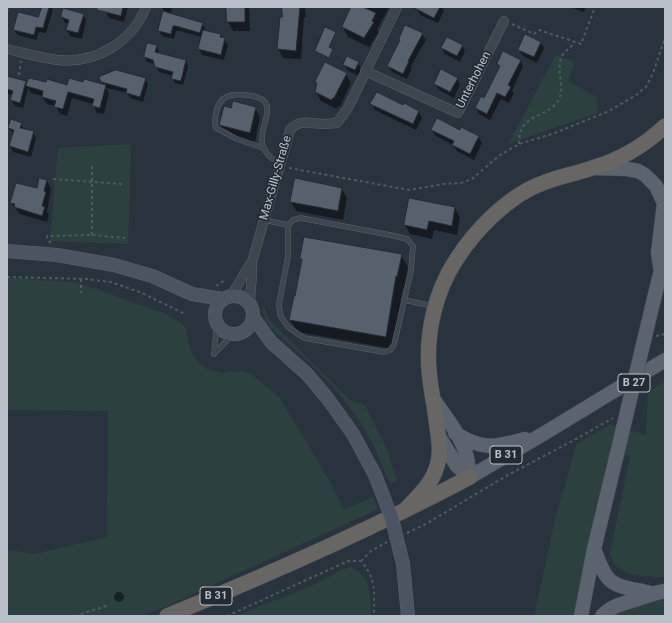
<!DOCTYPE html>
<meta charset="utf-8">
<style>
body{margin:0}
#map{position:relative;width:672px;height:623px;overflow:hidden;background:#29333e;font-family:Roboto,sans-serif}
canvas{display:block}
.frame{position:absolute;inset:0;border:8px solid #b9c0c9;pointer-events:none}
</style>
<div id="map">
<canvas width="672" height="623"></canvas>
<div class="frame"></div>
</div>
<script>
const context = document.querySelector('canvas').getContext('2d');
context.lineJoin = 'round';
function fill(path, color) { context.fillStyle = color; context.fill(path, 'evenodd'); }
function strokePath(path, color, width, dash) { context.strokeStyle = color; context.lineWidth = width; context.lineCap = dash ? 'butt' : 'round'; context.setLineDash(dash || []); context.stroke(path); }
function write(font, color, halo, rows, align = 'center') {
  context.font = font + ' Roboto,sans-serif'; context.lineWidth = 3.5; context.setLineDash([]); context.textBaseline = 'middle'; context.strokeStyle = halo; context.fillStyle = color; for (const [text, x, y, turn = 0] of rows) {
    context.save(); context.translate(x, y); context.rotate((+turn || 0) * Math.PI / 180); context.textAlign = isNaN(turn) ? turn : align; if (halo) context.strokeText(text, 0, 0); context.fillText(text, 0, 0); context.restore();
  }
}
fill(new Path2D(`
 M556,55L575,62L568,81L597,97V113L508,144Z
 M131,144L128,244L50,241L58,148Z
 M7,278L75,282L166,314L182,324L186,329L189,345L194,357L199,363L207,369L223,373L241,371L249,373L279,397L328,478L344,510L373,497L378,509L165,607L142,616H7V550L35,554L107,537L108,411L7,410Z
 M261,300L270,321L350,400L365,405L387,449L397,481L390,483C382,465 374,445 364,428C340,389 305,357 271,328L265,319Z
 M665,381V577C645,577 615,577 610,553L630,456L611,451L595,514L574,616H534L555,520L576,445L610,424L646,435L648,392Z
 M351,567C372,577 370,595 371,616H236L311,586L343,569Z
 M665,598V616H611L636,603Z`), '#2c4040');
fill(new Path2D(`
 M43,7H51L53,10L46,33L39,32L36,40L18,35L14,30L39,19Z
 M107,7H128L124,22L109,18L106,12Z
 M162,7H172L171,13L202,23L205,29V31L221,35L228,45L224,60L202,55L199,48L202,37L180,31H176L174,39L162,36L159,31L164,11Z
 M225,7H249L250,31H233L228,22Z
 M283,7H305L306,17H304L301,59L283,58L278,49L283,18Z
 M353,7H389L377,30L379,32L369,47L348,37L343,27Z
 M418,7H442L444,11L438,23L420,15L417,8Z
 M570,7H586L584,12Z
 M83,14L86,20L82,39L70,36L67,30L68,24L65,23L62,17Z
 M406,26L422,34L426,40L411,66L412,68L407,79L392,72L388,66L401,41Z
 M540,42L544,48L537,63L523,56L519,50Z
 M462,45L465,51L460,62L445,54L442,48Z
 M156,46L159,51L158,54L186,61L188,66L183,85L175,83L173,78V76L159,72L155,64L147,62L145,57Z
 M520,60L523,66L512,91L514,93L509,103L501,99L490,120L479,114L476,108L484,99L500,67L499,64Z
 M358,63L362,69L359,76L348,71L344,65Z
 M346,74L351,83L340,107L338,106L337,109L321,101L316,92L318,85L316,82Z
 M7,77L25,82L27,86L46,83L68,86L84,83L104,86L102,82L145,79L148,84L143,102L130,98L127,93L106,88L109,93L104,114L97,113L93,104L72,98L67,116L60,114L56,106L47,104L42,96L31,93L28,88L23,108L15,106L11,100L12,96L7,93Z
 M457,78L460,84L454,98L439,90L435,84Z
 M372,104L419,112L422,118L416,130L375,110Z
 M255,108L260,117L255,142L225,134L220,125Z
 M21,123L24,130L33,132L36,138L31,157L13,152L10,146L14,134L9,128Z
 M432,130L460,131L478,137L482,143L474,160L457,151L453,145L436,136Z
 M47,181L51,189L47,212L49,215L47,222L20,214L11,203L37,189Z
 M342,189L347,198L343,220L296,211L291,202Z
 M455,208L460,218L457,235L434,230L432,239L410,234L405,225Z
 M305,238L401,255L408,267L404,289L403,288L393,349L298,332L290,320L296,297L303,261L301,259Z
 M114 597a5 5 0 1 1 10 0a5 5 0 1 1-10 0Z`), '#0007');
const building = new Path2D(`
 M42,7H49L43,28L36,27L34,35L13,30L18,12L38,17Z
 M97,7H123L121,16L97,10Z
 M226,7H245V22H227Z
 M282,7H300L296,51L277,49L280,17H282Z
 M351,7H363L376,13L372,21L374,22L364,38L342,27Z
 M413,7H440L434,18Z
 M63,8L84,14L78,33L66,30L69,20L61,17Z
 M163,11L203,23L200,33L176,26H173L171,34L158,31Z
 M405,25L423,33L408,61H409L403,74L387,66L400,40L399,39Z
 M325,27L336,32L329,47L333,49L329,58L315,51Z
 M203,30L221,34L220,37L225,38L221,55L198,49Z
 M525,34L541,42L534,57L518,50Z
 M447,37L463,45L457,56L441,48Z
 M147,43L157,45L155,52L186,60L181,81L171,79L173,72L155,67L153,60L144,57Z
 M503,51L521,60L508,85L511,87L505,97L497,93L487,114L475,108L481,96L484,98L500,66L497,64Z
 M347,56L359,62L355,70L343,65Z
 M325,62L347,73L334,98H333L331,100L315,92L317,83L315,82Z
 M441,69L458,78L450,92L434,84Z
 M116,70L146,78L140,97L126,93L127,89L101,82L99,77Z
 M7,76L26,81L20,103L10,100L13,91L7,89Z
 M29,78L46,82L47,79L67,85L69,78L83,82L84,79L106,85L100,108L92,106L94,99L68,92L63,109L54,107L56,101L42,97L43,91L26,86Z
 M377,92L403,105L404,103L419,111L413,124L370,104Z
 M233,101L256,107L250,133L219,125L224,106L231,108Z
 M437,118L460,130L461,127L479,136L470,154L452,145L454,141L431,130Z
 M11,119L22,123L20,128L34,131L28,152L9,146L14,130L8,128Z
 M39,178L47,180L44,191L46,192L42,206L45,207L42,216L14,207L15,204L10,203L16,183L37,188Z
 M295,178L342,188L338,211L290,202Z
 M409,198L455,207L452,226L429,221L427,230L404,225Z
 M304,237L402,254L397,277L396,276L386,337L289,320L294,296H295L302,259H300Z`);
fill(building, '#57616e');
strokePath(building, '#242c36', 1);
const service = new Path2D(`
 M263,148L237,139L216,128C214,123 215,118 216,113C219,95 232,93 248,95C254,96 261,97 265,102C274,113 254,135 266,152C270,158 274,160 280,163
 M264,220L288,225V256L279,304L280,315L288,327L304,338L384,352L390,350L394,345L411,271L413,246L407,239L395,236L301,218L293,220L288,225
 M404,300L433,306
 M214,354L217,323
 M214,354L233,334`);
const minor = new Path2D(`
 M7,49C24,53 41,58 58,60C96,64 132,42 146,7
 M365,71L458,113L504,21
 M229,297C239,287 243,273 252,262L290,130C300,118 311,124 324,124C328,124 333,123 337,123L348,108L397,7
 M250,304C250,290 253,276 252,262`);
const secondary = new Path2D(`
 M7,251L57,255L114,265L152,276L192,294L223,299
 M215 315a19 19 0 1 1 38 0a19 19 0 1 1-38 0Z
 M253,317L271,342L307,374L328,399L353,434L375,475
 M403,564L408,616`);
const primary = new Path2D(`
 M594,168L627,169L638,171L645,175L656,186L664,203L658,253L661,272
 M652,307L663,262
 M432,397C444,415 460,434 466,454C468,461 469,469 470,477
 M455,433C483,451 495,447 525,439
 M438,435L457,466L470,477
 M470,477L543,434L665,360
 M594,549C598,558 601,570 608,578C617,589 637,589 650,593
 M581,616L594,549L616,458
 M602,616C612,605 625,603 638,599C649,595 653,593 665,591`);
const trunk = new Path2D(`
 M405,510C416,498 431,485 436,469C443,452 437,430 435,412C433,398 430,384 429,370C426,333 435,292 456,260C475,230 509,195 543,183C559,176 576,174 592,168C620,160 644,146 665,126
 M167,616C270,574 372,529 470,477`);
strokePath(service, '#5b636c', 5.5);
strokePath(minor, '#5b636c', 10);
strokePath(secondary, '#5b636c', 14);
strokePath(primary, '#464e58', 15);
strokePath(trunk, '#485059', 16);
strokePath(new Path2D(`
 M7,12L9,7
 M512,24L534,34L539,30L581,44L595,7
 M19,75L21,61
 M519,144C518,113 546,119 558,101C566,87 556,73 561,58C563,52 571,48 575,42
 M289,168L409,190L444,184L461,183L472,179L500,155L519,144L555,133L609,111L636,95L646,87L653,73L665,38
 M53,179L123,184
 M92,235V163
 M51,243L48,240L47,236L92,235L125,238
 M7,277L86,279L111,282L142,293L185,314
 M81,279V293
 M216,286L225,280
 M656,336L665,334
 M407,533L424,525L508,475L578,438L613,418
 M361,561L371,551L387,542
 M75,616L109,605
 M227,616L348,561H361C377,580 374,592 374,616`), '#4b5d5e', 2, [3, 3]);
strokePath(service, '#3d454f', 4.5);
strokePath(minor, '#3d454f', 9);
strokePath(secondary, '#4b5461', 13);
strokePath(primary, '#5b646e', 14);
strokePath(trunk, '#686664', 15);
const secondaryBridge = new Path2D(`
 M375,475L392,519L403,564`);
const primaryBridge = new Path2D(`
 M616,458L652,307`);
strokePath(secondaryBridge, '#5b636c', 14, []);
strokePath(primaryBridge, '#464e58', 15, []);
strokePath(secondaryBridge, '#4b5461', 13);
strokePath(primaryBridge, '#5b646e', 14);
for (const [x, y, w] of [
 [634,383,32],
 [506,455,32],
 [216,596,32]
]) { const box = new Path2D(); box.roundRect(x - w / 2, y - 9, w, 18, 3); context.fillStyle = '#222a34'; context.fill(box); strokePath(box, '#b9c0c9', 1); }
write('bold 11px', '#b9c0c9', null, [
 ["B 27",634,383],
 ["B 31",506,455],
 ["B 31",216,596]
]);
write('12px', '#b9c0c9', '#222a34', [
 ["Unterhohen",474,80,-63],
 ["Max-Gilly-Straße",276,178,-74]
]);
</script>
